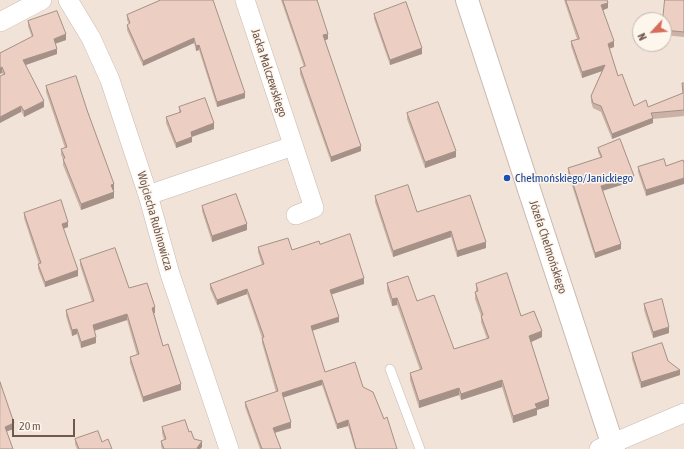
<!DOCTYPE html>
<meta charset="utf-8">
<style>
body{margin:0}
#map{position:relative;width:684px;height:449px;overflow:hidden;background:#faf1e8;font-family:"Asap Condensed",sans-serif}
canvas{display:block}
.north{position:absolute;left:632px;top:12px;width:40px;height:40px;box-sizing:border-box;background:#fdf6ed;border:1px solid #c5b7ae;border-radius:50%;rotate:244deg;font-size:11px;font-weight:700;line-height:16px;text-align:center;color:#71584f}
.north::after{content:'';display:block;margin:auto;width:14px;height:18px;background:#d66c5a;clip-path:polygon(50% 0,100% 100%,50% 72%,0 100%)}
.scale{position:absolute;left:12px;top:419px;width:63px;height:18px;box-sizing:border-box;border:2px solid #71584f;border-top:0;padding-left:5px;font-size:12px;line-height:14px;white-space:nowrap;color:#71584f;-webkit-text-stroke:3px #fdf6ed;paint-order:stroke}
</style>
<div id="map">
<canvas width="684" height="449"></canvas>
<div class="north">N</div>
<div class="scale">20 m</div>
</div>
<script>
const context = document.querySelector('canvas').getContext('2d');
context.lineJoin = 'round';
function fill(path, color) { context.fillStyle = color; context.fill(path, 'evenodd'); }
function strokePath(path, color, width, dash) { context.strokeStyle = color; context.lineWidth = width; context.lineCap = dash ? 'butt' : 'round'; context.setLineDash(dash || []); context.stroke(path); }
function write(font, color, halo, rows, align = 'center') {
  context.font = font + ' "Asap Condensed",sans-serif'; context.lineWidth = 3; context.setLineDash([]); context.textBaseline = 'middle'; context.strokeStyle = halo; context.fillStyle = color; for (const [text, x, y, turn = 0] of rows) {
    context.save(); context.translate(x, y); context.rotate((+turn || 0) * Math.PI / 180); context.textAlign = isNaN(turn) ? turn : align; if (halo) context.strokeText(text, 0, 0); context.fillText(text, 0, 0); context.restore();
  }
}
fill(new Path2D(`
 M0,0H684V449H0ZM640,20H664V44H640Z`), '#f1e3d7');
const service = new Path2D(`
 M390,369L420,449`);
const minor = new Path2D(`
 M68,0L91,38L110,80L148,195L170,274L229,449
 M245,0L314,208L296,215
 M0,22L42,0
 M148,195L293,146
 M599,449L684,413`);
const tertiary = new Path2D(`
 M467,0L614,449`);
strokePath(service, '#cbb9af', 10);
strokePath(minor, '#cbb9af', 20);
strokePath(tertiary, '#cbb9af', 24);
strokePath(service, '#fff', 9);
strokePath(minor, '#fff', 19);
strokePath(tertiary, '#fff', 22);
fill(new Path2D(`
 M161,0L245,98L217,107L199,50L196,51L194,43L143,66L127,30V25L129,24L127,20V15Z
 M281,0H317L328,39L325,40L361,151L331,162L300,74V68L304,67Z
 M564,0H607L608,8L603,10L614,47L609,49L618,76L634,106L648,107L683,93L682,83H684V116L653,119V123L612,139L601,112L593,108L591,102V96L602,71L582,78L571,46V41L577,39Z
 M684,0V37L664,35V20Z
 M374,14L422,54L390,65L374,19Z
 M28,21L66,40L55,44L57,54L25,65L44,107L24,117L2,73L0,53L32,37L28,26Z
 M46,86L87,110L114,190H113L114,198L81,210L63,165V159L61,155V149L65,148L46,92Z
 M179,107L214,129L192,137V142L176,148L166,123V117L179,113Z
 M407,113L456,157L425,168L407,119Z
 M598,148L634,181L603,191L621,249L595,258L568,173V168L601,158L598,152Z
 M664,159L646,196L638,172V167Z
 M375,196L417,212L486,248L457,257L451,237L393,257L375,202Z
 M202,206L247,230L212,242L202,211Z
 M24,213L68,227L63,229L78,276L45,287L38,269V264H39L24,218Z
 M320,244L364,284L331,294L339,322L312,331L325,372L363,387L384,419L397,449H355L348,426L337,429L322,385L283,397L291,428L275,433L281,449H260L245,407V402L276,392L262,343V338L247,294L217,305L210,289V284L262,265L258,252V247L292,250Z
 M80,260L129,288L155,313H154L163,346L181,390L143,402L130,363V357L137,355L127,320L94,331L96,343L81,348L77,334L72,336L66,316V310L92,302L80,265Z
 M387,283L417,301L454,349L487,339L481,322V316L475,299V292H476V284L521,316L542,337L531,342L549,406L537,410V415L513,423L502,387L461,400L459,395L419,408L410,380V373L420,370L397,305L392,306L387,290Z
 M644,304L669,333L653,338L644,310Z
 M632,353L668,361L680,375L641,388L632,359Z
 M162,427L189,432L194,439L202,447L200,449H162L161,446V441L164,440L162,433Z
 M75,439L102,442L112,449H77L75,444Z`), '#cbb2a7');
fill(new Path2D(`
 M608,3V8L601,11V5Z
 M66,34V40L54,44V39Z
 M328,34V39L323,41V35Z
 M194,38V43L143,66V61Z
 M614,41V47L608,49V44Z
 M199,45V50L196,51V46Z
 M422,48V54L390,65V60Z
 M57,49V54L23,66V60Z
 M605,65V70L582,78V72Z
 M2,67V73L0,74V68Z
 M245,93V98L217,107V102Z
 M44,101V107L24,117V111Z
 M21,106V112L0,123V117Z
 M653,118V123L612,139V134Z
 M214,123V129L191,137V132Z
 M192,137V142L176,148V143Z
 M361,146V151L331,162V157Z
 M456,151V157L425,168V162Z
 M634,176V181L601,191V186Z
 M684,178V184L646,196V190Z
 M114,184V190L111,191V185Z
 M114,192V198L81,210V204Z
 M68,222V227L62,229V224Z
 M247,224V230L212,242V236Z
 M451,231V237L393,257V251Z
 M486,242V248L457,257V251Z
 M621,244V249L595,258V253Z
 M78,270V276L45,287V282Z
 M364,278V284L330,295V290Z
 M247,289V294L217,305V300Z
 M397,298V305L392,306V299Z
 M155,307V313H152V308Z
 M127,314V320L93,331V325Z
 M339,317V322L311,331V326Z
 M669,327V333L653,338V332Z
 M77,329V334L72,336V330Z
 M542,331V337L529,343V336Z
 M96,337V343L81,348V342Z
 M680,370V375L641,388V382Z
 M322,380V385L282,398V393Z
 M502,380V387L461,400V394Z
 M181,384V390L143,402V397Z
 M459,388V395L419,408V401Z
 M549,399V406L537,410V415L513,423V416L535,404Z
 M348,420V426L337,429V424Z
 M291,422V428L273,433V428Z
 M14,423V429L5,432V427Z
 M202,441V447L200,449H197V448Z`), '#a59188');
const building = new Path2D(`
 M161,0H213L245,93L217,102L199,45L196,46L194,38L143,61L127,25L130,23L127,15Z
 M283,0H317L328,34L323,35L361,146L331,157L300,68L305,66Z
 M566,0H607L608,3L601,5L614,41L608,44L618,76L622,74L634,106L646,100L648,107L683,93L682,83H684V110L651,113L653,118L612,134L601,106L593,103L591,96L605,65L582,72L571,41L579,39Z
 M665,0H684V32L664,30V20H663Z
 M406,2L422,48L390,60L374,14Z
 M57,11L66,34L54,39L57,49L23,60L44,101L24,111L21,106L0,117V76L5,74L2,67L0,68V53L33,36L28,21Z
 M76,76L87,110L114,184L111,185L114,192L81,204L63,159L65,158L61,149L67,147L46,86Z
 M205,98L214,123L191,132L192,137L176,143L166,117L181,112L179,107Z
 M438,102L456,151L425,162L407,113Z
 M620,139L634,176L601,186L621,244L595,253L568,168L602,157L598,148Z
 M664,159L666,166L683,160L684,163V178L646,190L638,167Z
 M408,185L417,212L470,195L486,242L457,251L451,231L393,251L375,196Z
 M236,194L247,224L212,236L202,206Z
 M61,200L68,222L62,224L78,270L45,282L38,264L41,263L24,213Z
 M350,234L364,278L330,290L339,317L311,326L325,372L355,362L363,387L373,392L384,419L387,417L397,449H356L348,420L337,424L322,380L282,393L291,422L273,428L281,449H262L245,402L278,391L262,338L264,337L247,289L217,300L210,284L264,264L258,247L288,238L292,250L319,241L320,244Z
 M115,248L129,288L147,283L155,307L152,308L163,346L168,344L181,384L143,397L130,357L139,354L127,314L93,325L96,337L81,342L77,329L72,330L66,310L94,301L80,260Z
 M507,273L521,316L534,311L542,331L529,336L549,399L535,404L537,408L513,416L502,380L461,394L459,388L419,401L410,373L422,369L397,298L392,299L387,283L408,276L417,301L434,295L454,349L489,338L481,316L483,315L475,292L478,291L476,284Z
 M662,299L669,327L653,332L644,304Z
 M662,343L668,361L680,370L641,382L632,353Z
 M0,382L14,423L5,427L13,449H0Z
 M185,420L189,432L191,431L194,439L202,441L197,448L198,449H164L161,441L166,439L162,427Z
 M98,431L102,442L108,439L112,449H79L75,439Z`);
fill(building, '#eccfc2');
strokePath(building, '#a59188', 1);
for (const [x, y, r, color] of [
 [507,178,4,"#1a4fb4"]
]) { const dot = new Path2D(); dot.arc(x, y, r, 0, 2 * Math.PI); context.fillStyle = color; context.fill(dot); strokePath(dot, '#fdf6ed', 1.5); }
write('12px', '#71584f', '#fdf6ed', [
 ["Jacka Malczewskiego",269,73,72],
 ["Wojciecha Rubinowicza",155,221,74],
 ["Józefa Chełmońskiego",548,247,72]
]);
write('12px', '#164399', '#fdf6ed', [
 ["Chełmońskiego/Janickiego",515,178]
], 'left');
</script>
